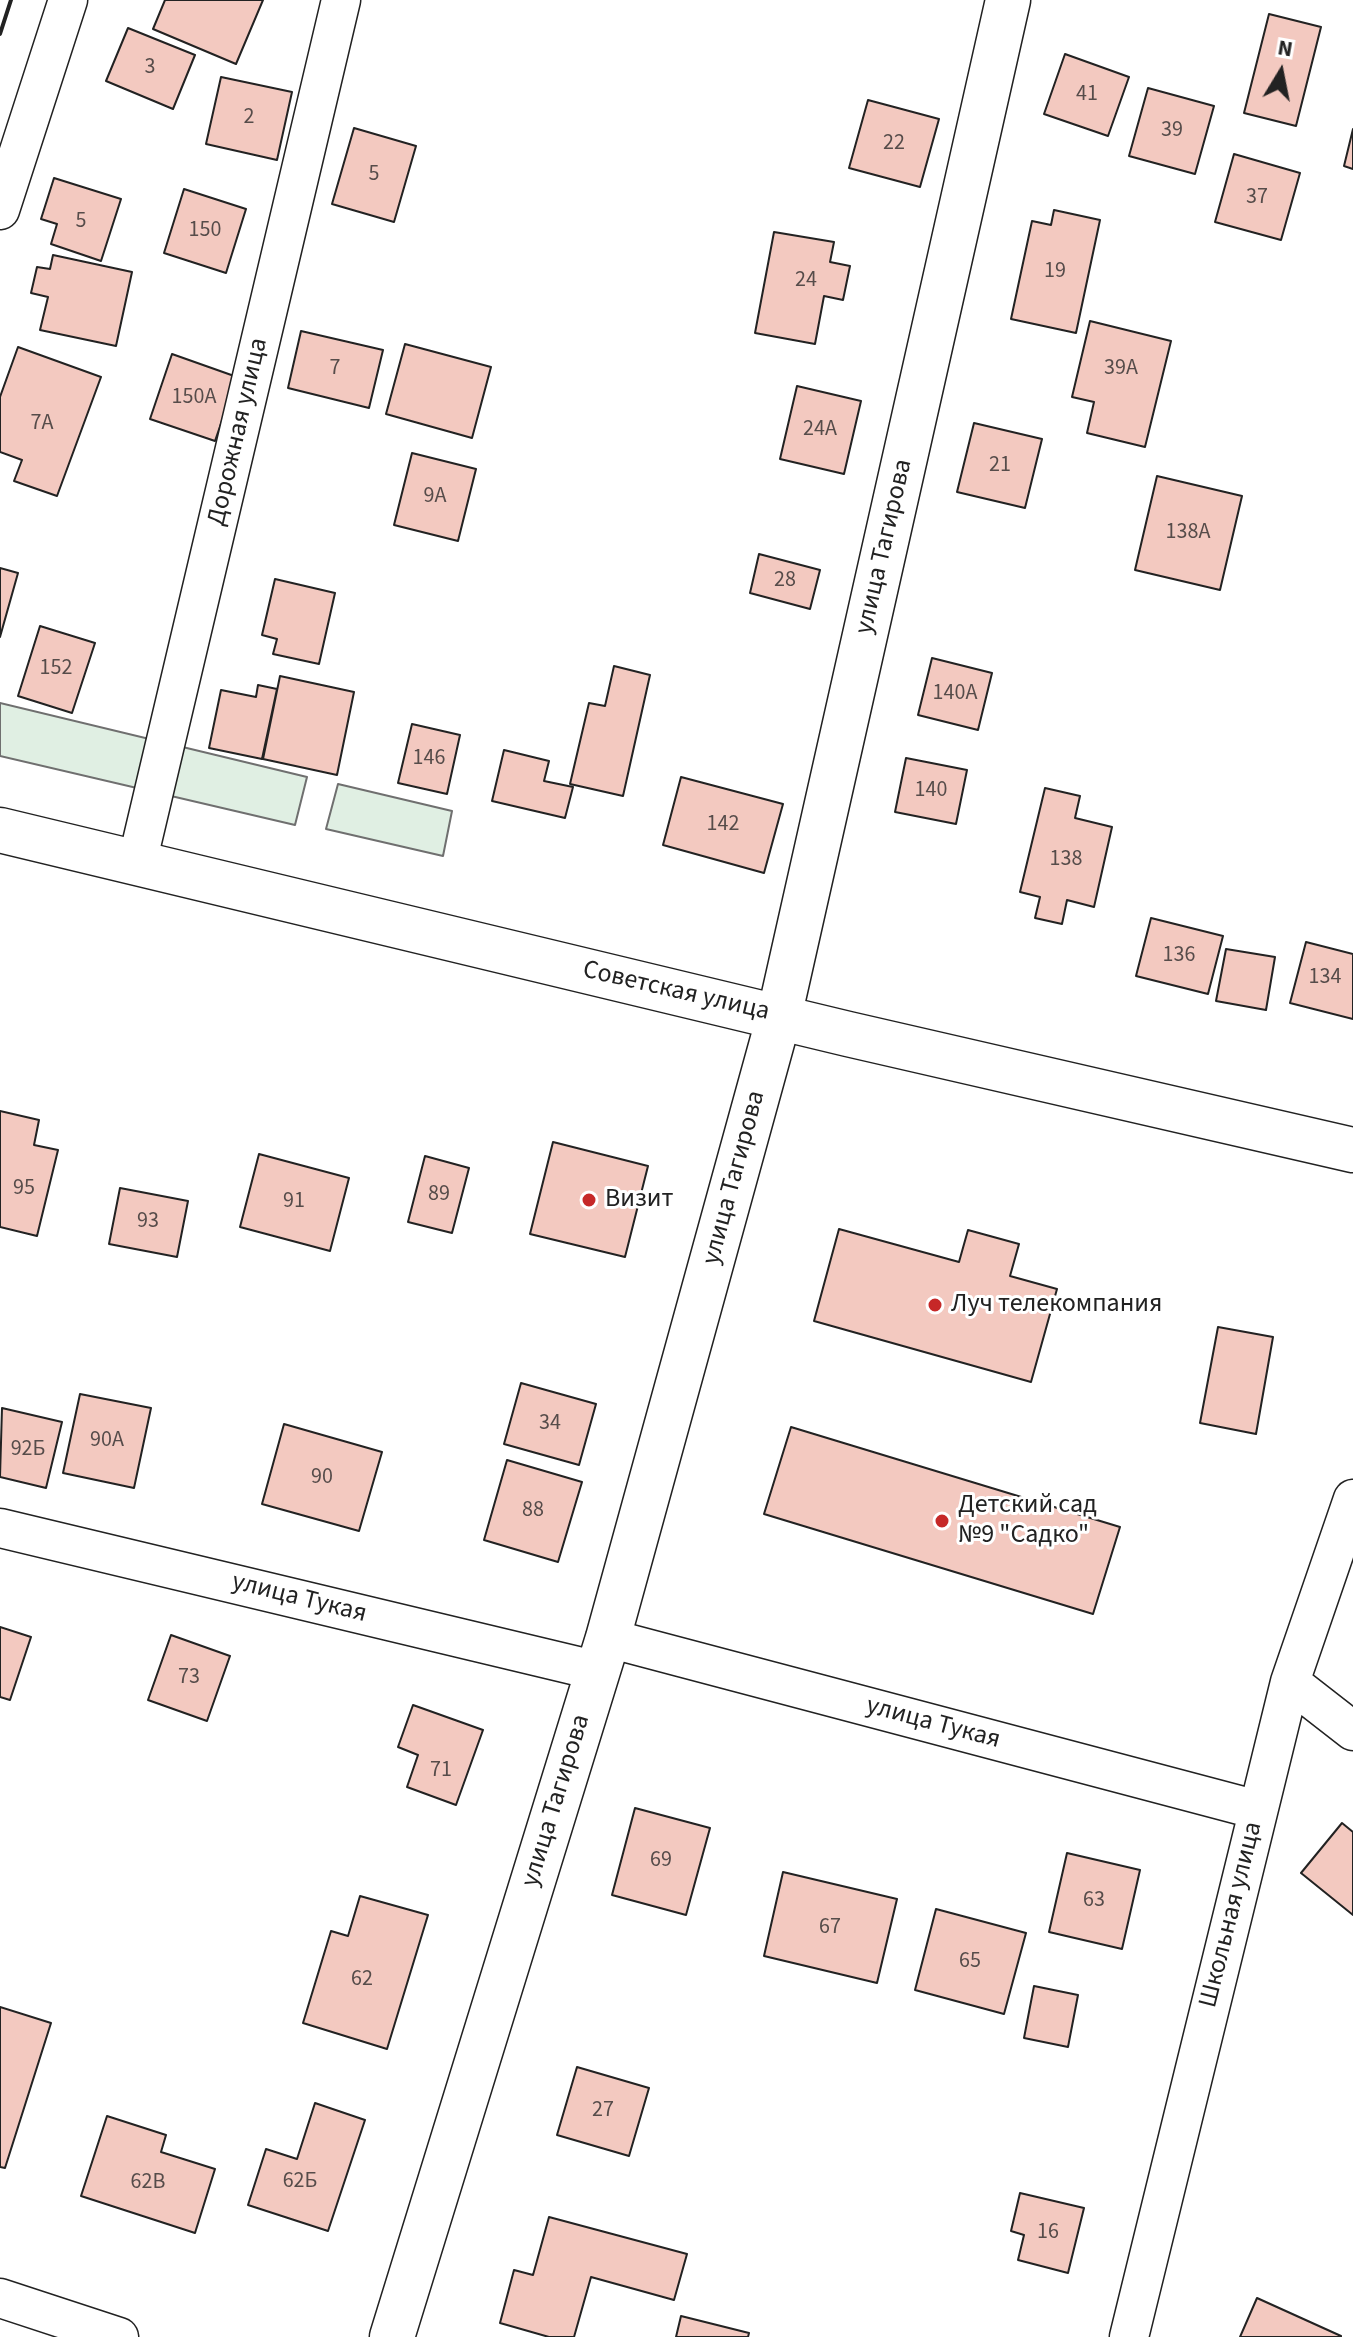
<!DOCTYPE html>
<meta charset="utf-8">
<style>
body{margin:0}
#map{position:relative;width:1353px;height:2337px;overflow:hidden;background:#fff;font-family:"Source Sans 3",sans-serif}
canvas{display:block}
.north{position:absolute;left:1241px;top:32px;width:80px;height:80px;-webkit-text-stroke:6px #fff;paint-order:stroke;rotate:10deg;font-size:22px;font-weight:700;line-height:32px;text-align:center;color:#222}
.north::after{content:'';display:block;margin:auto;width:28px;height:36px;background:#222;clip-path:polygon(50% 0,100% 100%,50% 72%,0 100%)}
</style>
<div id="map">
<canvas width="1353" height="2337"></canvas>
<div class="north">N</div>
</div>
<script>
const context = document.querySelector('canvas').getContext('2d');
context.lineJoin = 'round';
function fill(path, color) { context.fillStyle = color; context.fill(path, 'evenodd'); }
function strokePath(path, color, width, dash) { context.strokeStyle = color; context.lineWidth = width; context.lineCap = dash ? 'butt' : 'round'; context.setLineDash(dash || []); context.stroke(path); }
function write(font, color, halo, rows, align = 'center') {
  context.font = font + ' "Source Sans 3",sans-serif'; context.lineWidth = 6; context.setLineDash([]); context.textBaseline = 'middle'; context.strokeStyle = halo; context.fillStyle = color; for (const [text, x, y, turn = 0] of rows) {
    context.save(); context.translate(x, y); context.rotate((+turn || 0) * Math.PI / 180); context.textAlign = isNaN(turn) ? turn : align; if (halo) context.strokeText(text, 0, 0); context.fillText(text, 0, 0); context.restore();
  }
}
const green = new Path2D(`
 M0,703L307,777L295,825L0,756Z
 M338,784L452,811L443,856L326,829Z`);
fill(green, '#e0efe3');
strokePath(green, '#6f6f6f', 2);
const building = new Path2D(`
 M165,0H263L236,64L153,29Z
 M1269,14L1321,27L1296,126L1244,113Z
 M128,28L195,55L173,109L106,81Z
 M1065,54L1129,77L1108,136L1044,114Z
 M221,77L292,92L277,160L206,144Z
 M1148,88L1214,106L1195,174L1129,156Z
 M868,100L939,119L920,187L849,168Z
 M354,128L416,146L394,222L332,204Z
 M1353,129V169L1344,166Z
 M1234,154L1300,173L1281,240L1215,222Z
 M54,178L121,199L101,261L51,244L57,224L41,219Z
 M184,189L246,209L226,273L164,253Z
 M1054,210L1100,220L1076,333L1011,319L1032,221L1051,225Z
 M774,232L834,242L830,262L850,266L843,300L824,296L815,344L755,333Z
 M53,255L132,272L116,346L40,330L48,297L31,293L37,267L50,269Z
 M1090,321L1171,341L1145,447L1087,433L1094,402L1072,397Z
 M301,331L383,350L369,408L288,388Z
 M405,344L491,367L472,438L386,414Z
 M18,347L101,377L57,496L14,481L22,460L0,452V397Z
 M172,354L237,377L215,441L150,419Z
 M797,386L861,401L844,474L780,459Z
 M974,423L1042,439L1025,508L957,492Z
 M412,453L476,469L458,541L394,525Z
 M1157,476L1242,496L1220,590L1135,570Z
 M759,554L820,570L810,609L750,593Z
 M0,568L18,573L0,637Z
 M275,579L335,593L319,664L273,654L277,639L262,635Z
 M40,626L95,643L72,713L18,696Z
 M932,658L992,673L978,730L918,715Z
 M614,666L650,675L623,796L570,784L589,703L605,706Z
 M280,676L354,692L337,775L263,759Z
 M258,685L277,689L262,759L209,748L221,690L256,697Z
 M412,724L460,735L447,794L398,783Z
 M504,750L549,761L544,781L573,787L565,818L492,801Z
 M906,758L967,770L956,824L895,812Z
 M681,777L783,804L764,873L663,845Z
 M1045,788L1080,796L1075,818L1112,827L1094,907L1067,900L1062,924L1035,918L1040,897L1020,892Z
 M1151,918L1223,936L1208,994L1136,976Z
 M1306,942L1353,954V1019L1290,1003Z
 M1226,949L1275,957L1266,1010L1216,1001Z
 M0,1111L39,1120L34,1145L58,1150L37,1236L0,1227Z
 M553,1142L648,1166L625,1257L530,1234Z
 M259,1154L349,1178L330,1251L240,1227Z
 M425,1156L469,1168L452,1233L408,1222Z
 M120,1188L188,1201L177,1257L109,1244Z
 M839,1229L959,1262L968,1230L1019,1244L1010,1276L1057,1289L1031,1382L814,1321Z
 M1218,1327L1273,1337L1256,1434L1200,1423Z
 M521,1383L596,1404L579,1465L504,1444Z
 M80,1394L151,1408L134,1488L63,1473Z
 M2,1408L62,1422L46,1488L0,1477Z
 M284,1424L382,1452L359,1531L262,1504Z
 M791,1427L1120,1527L1093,1614L764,1514Z
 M507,1460L582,1482L558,1562L484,1540Z
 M0,1627L31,1637L10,1700L0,1697Z
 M171,1635L230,1656L207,1721L148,1700Z
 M413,1705L483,1730L456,1805L407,1787L418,1755L398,1747Z
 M635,1808L710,1828L686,1915L612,1895Z
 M1342,1823L1353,1832V1915L1301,1873Z
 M1067,1853L1140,1870L1122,1949L1049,1932Z
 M783,1872L897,1899L877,1983L764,1956Z
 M360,1896L428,1915L387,2049L303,2023L331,1931L348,1936Z
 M936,1909L1026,1933L1004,2014L915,1990Z
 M1034,1986L1078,1995L1068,2047L1024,2038Z
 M0,2007L51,2023L5,2168L0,2167Z
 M577,2067L649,2088L629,2156L557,2135Z
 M315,2103L365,2120L328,2231L248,2205L266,2149L297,2159Z
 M107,2116L166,2135L161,2152L215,2169L195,2233L81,2196Z
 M1020,2193L1084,2208L1068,2273L1018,2260L1024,2235L1011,2231Z
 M549,2217L687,2254L674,2300L591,2277L574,2337H549L500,2323L514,2270L533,2275Z
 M1257,2298L1341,2336V2337H1240Z
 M681,2316L749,2333L748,2337H676Z`);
fill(building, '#f3c9c0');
strokePath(building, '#222', 2);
const minor = new Path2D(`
 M0,210L68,0
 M137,863L341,0
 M0,1528L598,1671
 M608,1638L1258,1810
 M1290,1682L1353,1731
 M0,2298L119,2337
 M1129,2337L1290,1682L1353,1499`);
const tertiary = new Path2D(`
 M392,2337L608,1638L779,1017L1008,0`);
const primary = new Path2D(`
 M0,830L848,1034L1353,1150`);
strokePath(minor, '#222', 41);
strokePath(tertiary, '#222', 47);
strokePath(primary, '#222', 47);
strokePath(minor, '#fff', 38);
strokePath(tertiary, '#fff', 44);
strokePath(primary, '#fff', 44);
strokePath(new Path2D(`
 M0,34L11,0`), '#222', 4);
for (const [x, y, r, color] of [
 [589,1200,8,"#c62828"],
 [935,1305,8,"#c62828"],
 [942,1521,8,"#c62828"]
]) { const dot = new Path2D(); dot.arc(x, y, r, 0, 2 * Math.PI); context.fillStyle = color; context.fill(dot); strokePath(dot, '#fff', 3); }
write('22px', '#564c4a', null, [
 ["3",150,68],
 ["41",1087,95],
 ["2",249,118],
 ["39",1172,131],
 ["22",894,144],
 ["5",374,175],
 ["37",1257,198],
 ["5",81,222],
 ["150",205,231],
 ["19",1055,272],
 ["24",806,281],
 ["7",335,369],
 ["39А",1121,369],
 ["150А",194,398],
 ["7А",42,424],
 ["24А",820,430],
 ["21",1000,466],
 ["9А",435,497],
 ["138А",1188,533],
 ["28",785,581],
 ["152",56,669],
 ["140А",955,694],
 ["146",429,759],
 ["140",931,791],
 ["142",723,825],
 ["138",1066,860],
 ["136",1179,956],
 ["134",1325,978],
 ["95",24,1189],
 ["89",439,1195],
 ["91",294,1202],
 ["93",148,1222],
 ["34",550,1424],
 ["90А",107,1441],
 ["92Б",28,1450],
 ["90",322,1478],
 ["88",533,1511],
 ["73",189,1678],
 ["71",441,1771],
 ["69",661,1861],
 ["63",1094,1901],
 ["67",830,1928],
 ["65",970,1962],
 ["62",362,1980],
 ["27",603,2111],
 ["62Б",300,2182],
 ["62В",148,2183],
 ["16",1048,2233]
]);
write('26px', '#222', '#fff', [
 ["Дорожная улица",239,432,-77],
 ["улица Тагирова",885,547,-77],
 ["Советская улица",676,992,13],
 ["улица Тагирова",735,1178,-75],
 ["улица Тукая",299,1599,14],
 ["улица Тукая",933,1724,15],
 ["улица Тагирова",557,1801,-73],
 ["Школьная улица",1232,1915,-76]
]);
write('26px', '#222', '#fff', [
 ["Визит",605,1200],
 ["Луч телекомпания",951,1305],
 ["Детский сад",958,1506],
 ["№9 \"Садко\"",958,1536]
], 'left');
</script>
